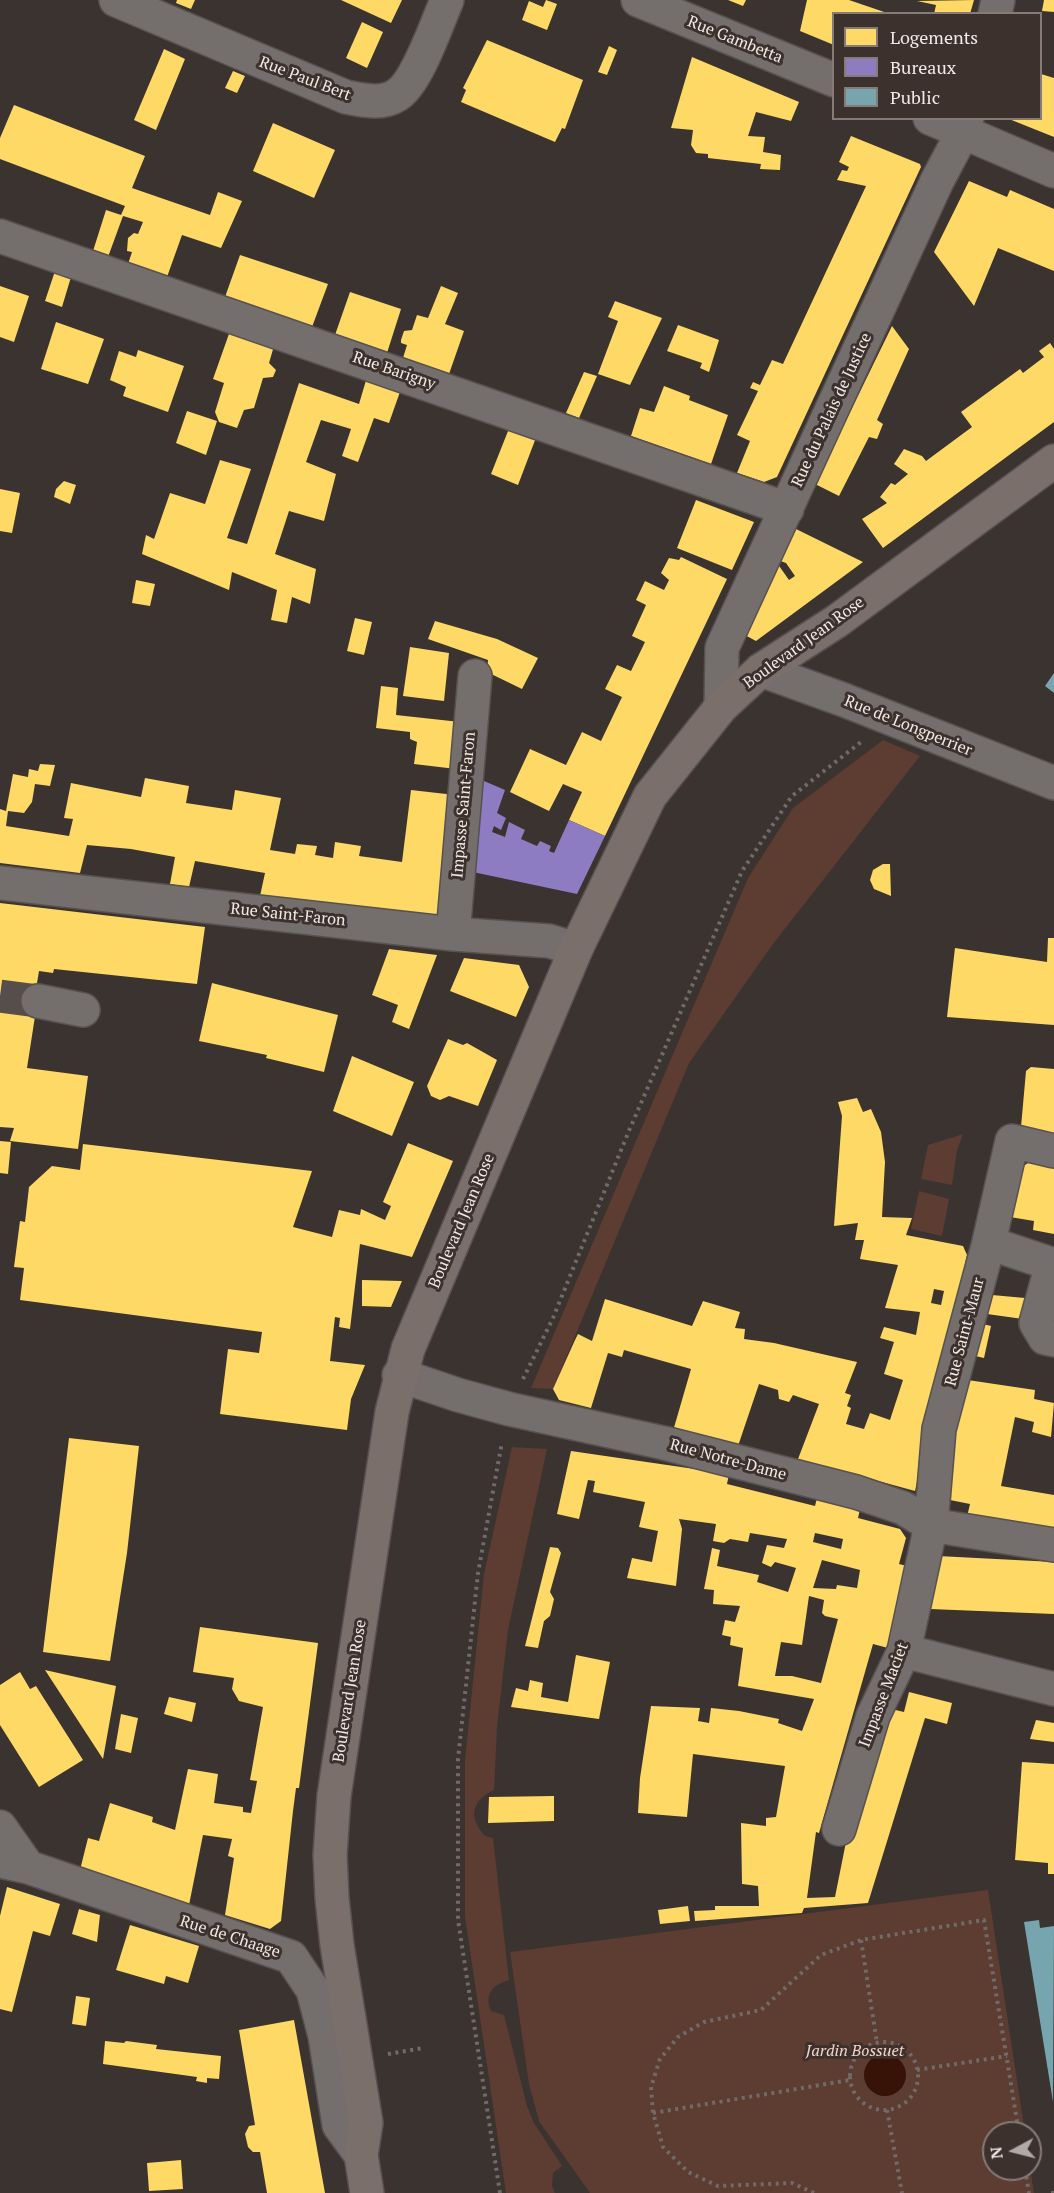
<!DOCTYPE html>
<style>
body{margin:0}
#map{position:relative;width:1054px;height:2193px;overflow:hidden;background:#3a3330;font-family:"PT Serif",serif}
canvas{display:block}
.legend{position:absolute;left:832px;top:12px;width:210px;height:108px;box-sizing:border-box;background:#3d312d;border:2px solid #857b77;margin:0;padding:8px 10px;list-style:none;font-size:18px;color:#f1e9e6}
.legend li{display:flex;align-items:center;gap:12px;height:30px}
.legend b{width:30px;border:2px solid #857b77}
.north{position:absolute;left:982px;top:2121px;width:60px;height:60px;box-sizing:border-box;background:#3d312d;border:2px solid #857b77;border-radius:50%;rotate:263deg;font-size:16px;font-weight:700;line-height:24px;text-align:center;color:#f1e9e6}
.north::after{content:'';display:block;margin:auto;width:21px;height:27px;background:#b1a9a6;clip-path:polygon(50% 0,100% 100%,50% 72%,0 100%)}
</style>
<div id="map">
<canvas width="1054" height="2193"></canvas>
<ul class="legend">
<li><b style="height:16px;background:#ffd966"></b>Logements</li>
<li><b style="height:16px;background:#8e7cc3"></b>Bureaux</li>
<li><b style="height:16px;background:#76a5af"></b>Public</li>
</ul>
<div class="north">N</div>
</div>
<script>
const context = document.querySelector('canvas').getContext('2d');
context.lineJoin = 'round';
function fill(path, color) { context.fillStyle = color; context.fill(path, 'evenodd'); }
function strokePath(path, color, width, dash) { context.strokeStyle = color; context.lineWidth = width; context.lineCap = dash ? 'butt' : 'round'; context.setLineDash(dash || []); context.stroke(path); }
function write(font, color, halo, rows, align = 'center') {
  context.font = font + ' "PT Serif",serif'; context.lineWidth = 6; context.setLineDash([]); context.textBaseline = 'middle'; context.strokeStyle = halo; context.fillStyle = color; for (const [text, x, y, turn = 0] of rows) {
    context.save(); context.translate(x, y); context.rotate((+turn || 0) * Math.PI / 180); context.textAlign = isNaN(turn) ? turn : align; if (halo) context.strokeText(text, 0, 0); context.fillText(text, 0, 0); context.restore();
  }
}
fill(new Path2D(`
 M883,740L920,756L773,944L689,1063L553,1389L531,1388L748,878L793,808Z
 M963,1134L957,1151L952,1185L921,1179L928,1145Z
 M919,1191L949,1199L942,1236L911,1229Z
 M512,1447L547,1449L508,1630L497,1727L494,1790C471,1801 468,1817 485,1836L493,1838L509,1980C493,1985 484,1993 491,2011L504,2015L527,2106L534,2123L562,2166L553,2173L552,2186L555,2193H506L465,1917V1760L484,1574Z
 M988,1890L1025,2133H994V2169L1030,2168L1034,2193H590L539,2121L529,2084L510,1952Z`), '#5d3c31');
fill(new Path2D(`
 M864 2075a21 21 0 1 1 42 0a21 21 0 1 1-42 0Z`), '#371206');
fill(new Path2D(`
 M177,0H195L191,9L176,3Z
 M341,0H402L391,23Z
 M546,0L557,4L547,30L522,20L529,1L543,7Z
 M728,0H746L743,6Z
 M807,0H849L890,14H834V45L800,31Z
 M974,0L970,14H934L936,5L917,1Z
 M1044,0H1054V12L1042,11Z
 M362,22L383,32L367,68L346,58Z
 M487,40L583,80L565,129L562,128L555,142L461,102L466,90L463,88Z
 M609,46L617,50L607,75L598,72Z
 M164,49L185,59L156,130L134,120Z
 M692,57L799,102L791,121L756,112L748,136L765,137L763,152L781,155L780,170L760,169L761,164L708,158V154L696,153L691,145L693,130L671,128Z
 M233,71L245,76L237,93L225,88Z
 M1041,74L1054,78V137L1009,119L1041,118Z
 M14,105L145,156L132,188L210,215L218,192L242,201L221,248L182,235L167,277L128,264L132,252L127,251L128,238L134,233L138,234L143,222L123,216L108,257L93,251L106,210L121,215L125,206L0,159V138Z
 M273,123L335,150L314,198L253,171Z
 M851,136L920,164L921,167L777,477L764,482L737,473L750,441L737,435L758,391L750,388L753,382L760,385L772,360L783,364L866,186L837,180L842,170L847,171L849,167L839,162Z
 M969,181L1007,197L1010,190L1054,209V271L998,248L974,306L934,252Z
 M240,255L328,284L312,327L225,297Z
 M55,271L71,277L62,307L45,301Z
 M0,286L29,296L14,342L0,337Z
 M441,286L458,293L445,324L464,331L449,374L403,358L407,345L401,343V340L404,331L412,330L417,315L428,318Z
 M350,292L401,309L387,353L335,335Z
 M615,301L662,318L630,385L598,374L618,321L608,317Z
 M56,322L104,339L88,384L41,369Z
 M678,325L719,340L709,372L700,368L702,363L667,351Z
 M892,326L909,349L877,420L883,424L877,439L869,437L839,496L815,484Z
 M230,331L274,346L269,363L276,370L273,377L263,378L254,408L244,410L237,428L219,422L215,412L224,383L213,379Z
 M1050,343L1054,349V422L883,548L862,519L887,503L880,497L891,483L895,485L908,474L894,464L904,449L922,456L926,461L972,427L961,412L1020,369L1023,373L1044,357L1039,351Z
 M138,350L184,366L168,412L123,396L126,387L110,380L119,351L136,357Z
 M584,372L597,376L579,418L566,413Z
 M367,377L401,389L389,423L374,418L358,462L342,456L351,429L321,420L306,462L336,474L324,521L289,511L275,554L316,569L310,604L292,597L287,623L271,620L277,590L232,572L229,590L142,554L146,535L154,539L170,493L205,504L220,460L251,469L227,538L247,544L299,383L359,404Z
 M664,386L690,396L689,400L728,415L711,464L631,436L640,408L654,412Z
 M187,411L217,421L206,455L176,443Z
 M510,426L537,435L518,485L491,474Z
 M64,481L76,485L70,504L54,497L56,489Z
 M0,489L20,493L12,533L0,531Z
 M696,500L754,522L732,570L677,548Z
 M794,528L863,562L756,641L743,634L777,563L789,580L795,576L786,563L778,560Z
 M681,557L727,579L605,836L569,820L582,792L563,784L549,811L510,792L530,749L566,765L582,732L601,741L622,697L605,689L617,665L631,671L645,642L632,636L646,605L636,600L645,581L664,590L669,580L661,573L669,558L679,560Z
 M136,580L155,584L150,606L132,603Z
 M355,618L372,622L364,655L347,651Z
 M435,621L497,639L538,658L522,689L487,672L488,660L428,639Z
 M410,647L449,653L444,701L403,696Z
 M381,686L398,688L396,715L460,722L456,769L414,764L417,742L410,739V732L376,728Z
 M40,764L55,765L50,786L35,784L32,802L24,813L8,811L6,826L69,836L73,819L64,818L71,783L141,797L145,778L189,786L186,803L232,810L235,790L281,798L270,850L295,854L297,844L317,846L315,855L333,858L335,842L361,846L359,856L402,862L411,790L455,795L440,912L432,918L260,896L265,873L195,861L189,887L170,884L175,857L131,849L87,845L80,873L0,863V809L6,811L13,774L28,777L29,769L38,771Z
 M883,864H890L891,896L874,889L870,880L873,870Z
 M0,903L205,927L197,984L54,969L53,973L39,971L37,983L40,984L27,1068L88,1076L78,1149L10,1141L14,1128L0,1127Z
 M1048,938H1054V1025L947,1017L955,948L1047,962Z
 M389,949L437,955L409,1029L392,1022L398,1005L372,995Z
 M464,958L519,965L529,987L516,1017L450,991Z
 M212,983L338,1015L324,1072L266,1058L267,1055L199,1041Z
 M448,1039L463,1045L467,1043L497,1060L478,1106L449,1096L440,1100L431,1096L427,1086Z
 M352,1056L414,1082L392,1136L333,1111Z
 M1031,1067L1054,1069V1134L1021,1127L1026,1071Z
 M857,1098L863,1112L871,1109L881,1132L885,1162L882,1217L912,1218L906,1235L963,1246L967,1255L915,1491L798,1459L819,1404L793,1395L789,1402L779,1399L778,1390L759,1384L738,1446L673,1431L691,1369L624,1350L622,1357L608,1353L591,1408L559,1400L553,1389L575,1340L578,1334L592,1341L605,1299L692,1326L703,1301L740,1312L735,1328L745,1329L744,1339L774,1343L857,1362L845,1393L851,1395L847,1406L851,1408L846,1424L864,1429L870,1413L890,1420L903,1380L884,1374L894,1342L880,1338L884,1327L916,1335L920,1312L885,1308L898,1265L860,1259L864,1240H855L858,1223L834,1226L842,1116L838,1102ZM934,1289L944,1291L941,1305L931,1303Z
 M0,1141L11,1142L8,1174L0,1173Z
 M408,1143L453,1161L412,1257L360,1244L350,1329L339,1327L340,1318L335,1317L330,1361L365,1365L351,1399L347,1430L220,1414L228,1349L259,1353L262,1332L20,1300L24,1268L14,1267L20,1221L25,1222L29,1187L52,1166L80,1170L83,1144L312,1171L293,1227L332,1237L339,1210L360,1215L361,1209L385,1220L391,1206L383,1202Z
 M1031,1161L1054,1167V1234L1033,1230L1034,1221L1010,1217L1022,1167Z
 M362,1280L402,1281L391,1307L362,1306Z
 M992,1295L1025,1298L1023,1319L987,1314Z
 M979,1323L991,1326L984,1358L971,1355Z
 M961,1379L1035,1390L1034,1399L1054,1403L1051,1437L1032,1432L1034,1422L1015,1417L1001,1486L1054,1495V1535L966,1521L970,1504L950,1500L943,1492L956,1433L948,1426Z
 M69,1438L139,1446L127,1553L110,1661L43,1652Z
 M571,1451L729,1474L727,1484L815,1506L817,1498L860,1509L858,1518L900,1529L906,1538L899,1564L907,1566L900,1611L888,1648L873,1644L819,1833L816,1832L807,1898L835,1897L847,1837L887,1708L904,1712L909,1692L952,1703L947,1724L925,1718L868,1903L804,1908L802,1913L695,1921L694,1911L715,1910V1906H759L758,1886L742,1884L741,1823L766,1826V1818L776,1817L785,1766L693,1754L687,1817L638,1813L640,1778L651,1706L700,1708L698,1721L709,1723L711,1708L739,1711L779,1719L778,1723L802,1731L814,1699L738,1686L743,1648L730,1645L731,1637L722,1635L725,1620L735,1622L740,1606L713,1604L714,1590L704,1589L712,1548L720,1550L717,1566L759,1575L757,1582L788,1592L796,1568L775,1562L771,1567L762,1563L767,1545L784,1548L787,1539L750,1533L748,1542L730,1539L724,1543L713,1541L716,1524L679,1519L682,1529L676,1586L627,1578L632,1558L652,1562L658,1531L639,1527L645,1502L593,1492L595,1481L588,1480L579,1519L557,1514ZM815,1533L843,1539L841,1549L813,1542ZM822,1560L860,1570L857,1588L837,1585L836,1589L813,1588ZM809,1596L824,1600L822,1613L825,1616L838,1619L821,1683L792,1676H775L781,1642L802,1645Z
 M550,1547L558,1548L561,1553L550,1592L554,1599L550,1616L544,1621L538,1648L525,1646Z
 M938,1556L1054,1562V1614L930,1609Z
 M200,1627L318,1643L299,1788H296L293,1811L281,1921L270,1929L225,1915L234,1858L228,1856L232,1839L203,1835L189,1905L80,1870L88,1838L99,1841L110,1803L153,1817L152,1822L175,1830L188,1769L218,1774L214,1803L243,1807V1812L251,1813L257,1781L250,1780L263,1707L239,1701L232,1689L234,1678L193,1672Z
 M576,1655L610,1662L599,1719L511,1707L516,1688L528,1691L530,1680L543,1683L541,1697L568,1702Z
 M45,1670L116,1686L103,1759Z
 M20,1672L30,1689L36,1686L83,1760L39,1787L0,1725V1685Z
 M169,1697L196,1703L192,1722L164,1714Z
 M121,1714L138,1718L131,1753L115,1749Z
 M1036,1720L1054,1723V1742L1030,1739Z
 M1022,1762L1054,1764V1874H1048V1863L1015,1860Z
 M554,1796V1821L488,1823L489,1797Z
 M7,1887L60,1904L50,1936L33,1931L12,2012L0,2009V1916Z
 M688,1906L690,1921L660,1924L658,1910Z
 M79,1909L100,1915L97,1942L72,1934Z
 M130,1925L199,1946L188,1983L166,1976L164,1984L116,1970Z
 M76,1996L90,1998L86,2026L72,2024Z
 M294,2020L316,2143L325,2193H267L260,2152H253L248,2147L245,2134L249,2126L255,2125L239,2030Z
 M105,2041L124,2043L126,2041L157,2045L156,2049L221,2056L219,2079L207,2078V2083L196,2081L197,2077L103,2064Z
 M181,2160L183,2189L149,2191L147,2163Z`), '#ffd966');
fill(new Path2D(`
 M477,778L505,790L497,813L506,818L501,830L494,826L492,832L505,837L509,822L525,830L521,839L537,846L540,841L551,846L549,851L554,853L569,820L605,836L577,894L468,871Z`), '#8e7cc3');
fill(new Path2D(`
 M1054,673V693L1045,686Z
 M1039,1920L1040,1928L1054,1926L1053,2102L1024,1922Z`), '#76a5af');
strokePath(new Path2D(`
 M0,996L38,1001`), '#554e4b', 33, [33, 16]);
const minor = new Path2D(`
 M116,0L346,97C363,100 382,105 397,95C417,83 437,23 447,0
 M638,0L834,80
 M995,14L998,0
 M930,118L1054,171
 M0,236L787,509
 M761,670L844,700L1054,783
 M721,707L722,648L937,181L963,132L967,118
 M0,883L453,934L549,941L576,949
 M453,934L475,676
 M38,1001L83,1010
 M988,1246L1004,1248L1054,1265
 M1052,1264L1036,1323L1045,1338L1054,1340
 M399,1375L458,1395L509,1409L664,1443L856,1492L903,1508L931,1525L1054,1545
 M904,1651L1054,1689
 M0,1827L28,1867
 M839,1829L873,1716L904,1651L931,1525L939,1429L988,1246L1012,1141L1054,1151
 M0,1861L28,1867L291,1957L313,1990L325,2036L339,2125L361,2155`);
const major = new Path2D(`
 M367,2193L361,2155L366,2123L337,1945L332,1898L330,1855L334,1796L392,1412L408,1349L576,949L650,796L721,707L761,670L837,621L1054,461`);
strokePath(minor, '#57514f', 36);
strokePath(major, '#57514f', 36);
strokePath(new Path2D(`
 M523,1379L553,1318L628,1133L742,871L792,796L861,742
 M861,1940L877,2043
 M850 2076a34 34 0 1 1 68 0a34 34 0 1 1-68 0Z
 M388,2054L423,2048
 M917,2070L1007,2056
 M887,2110L902,2193
 M653,2113L850,2080
 M1025,2169L1029,2193
 M500,2193L458,1920V1759L478,1573L502,1442
 M814,2193L792,2183L718,2186L688,2172L663,2147L653,2113L651,2087L660,2059L678,2037L704,2022L761,2010L821,1955L861,1940L984,1920L1019,2133
 M1051,2193H1054`), '#706b69', 4, [3, 4.5]);
strokePath(minor, '#746e6d', 33);
strokePath(major, '#7b6f6c', 33);
write('16px', '#f1e9e6', '#3d312d', [
 ["Rue Gambetta",735,40,22],
 ["Rue Paul Bert",305,79,21],
 ["Rue Barigny",394,371,19],
 ["Rue du Palais de Justice",832,410,-65],
 ["Boulevard Jean Rose",804,643,-36],
 ["Rue de Longperrier",908,726,22],
 ["Impasse Saint-Faron",464,805,-85],
 ["Rue Saint-Faron",288,915,6],
 ["Boulevard Jean Rose",462,1221,-67],
 ["Rue Saint-Maur",965,1332,-75],
 ["Rue Notre-Dame",728,1460,15],
 ["Boulevard Jean Rose",350,1691,-81],
 ["Impasse Maciet",884,1695,-69],
 ["Rue de Chaage",230,1937,18]
]);
write('italic 16px', '#f4d4c9', '#3d312d', [
 ["Jardin Bossuet",855,2051]
]);
</script>
